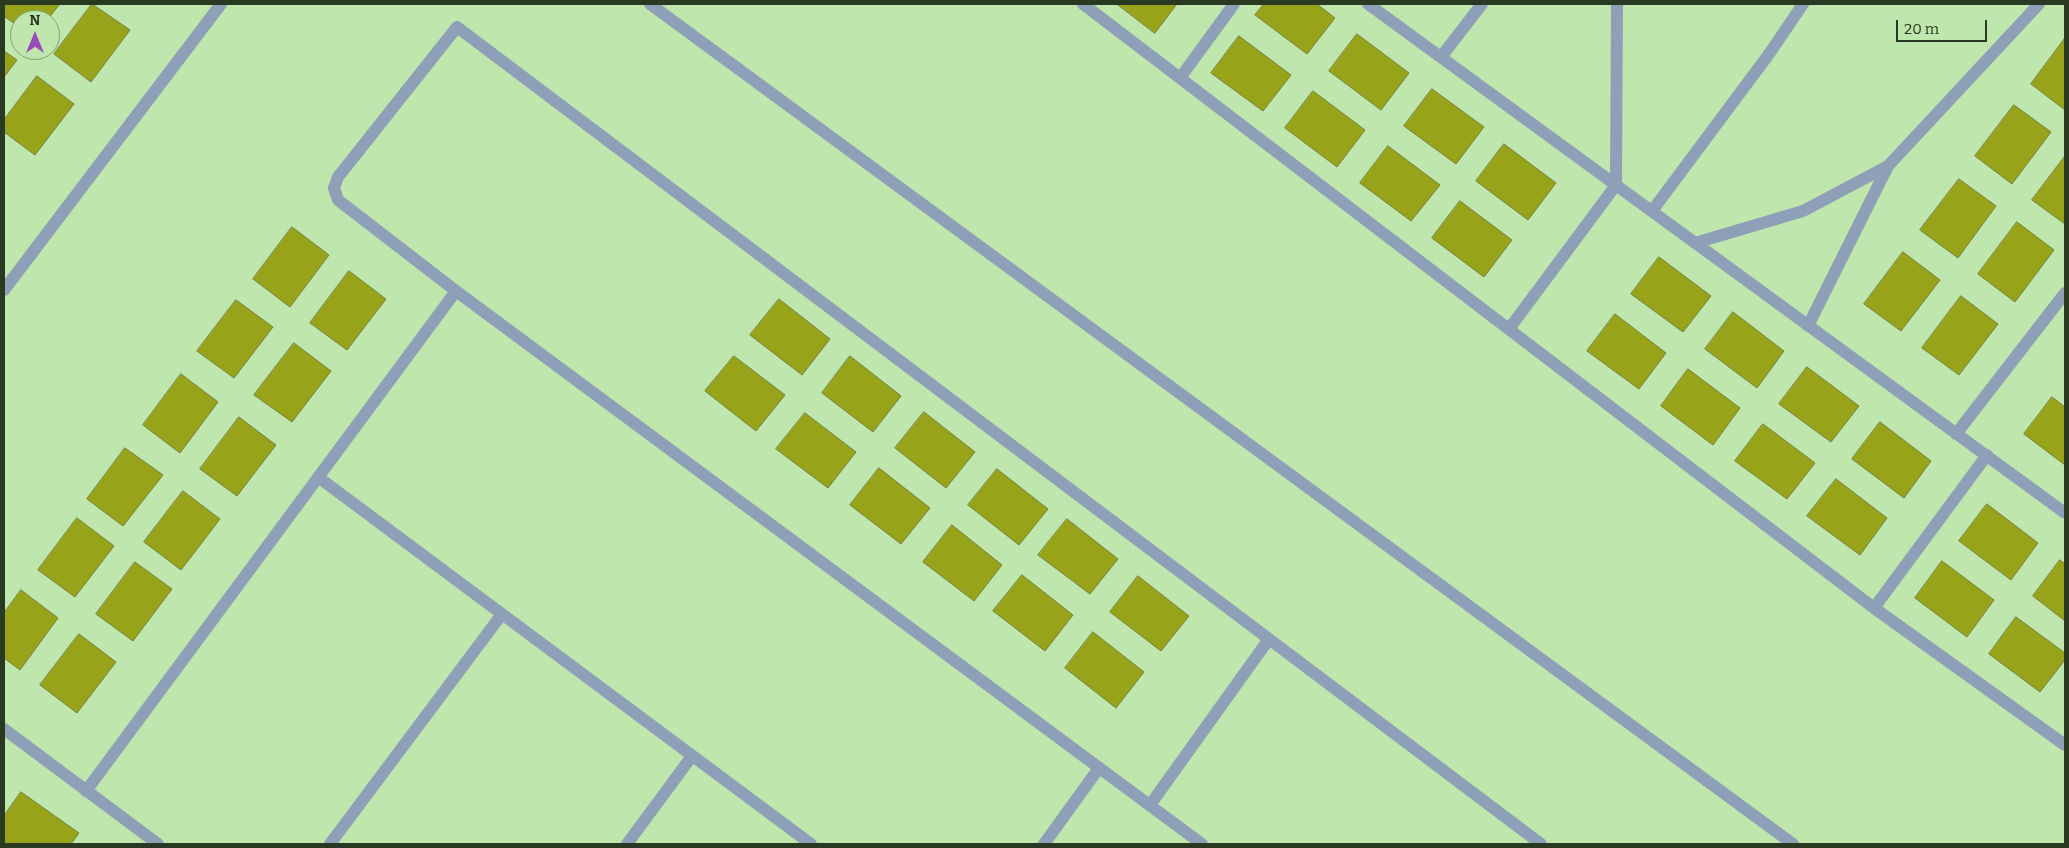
<!DOCTYPE html>
<style>
body{margin:0}
#map{position:relative;width:2069px;height:848px;overflow:hidden;background:#bfe6ac;font-family:Bitter,serif}
canvas{display:block}
.frame{position:absolute;inset:0;border:5px solid #2a3922;pointer-events:none}
.north{position:absolute;left:10px;top:10px;width:50px;height:50px;box-sizing:border-box;background:#bfe6ac;border:1px solid #83a175;border-radius:50%;rotate:0deg;font-size:14px;font-weight:700;line-height:20px;text-align:center;color:#2a3922}
.north::after{content:'';display:block;margin:auto;width:18px;height:22px;background:#9b4aba;clip-path:polygon(50% 0,100% 100%,50% 72%,0 100%)}
.scale{position:absolute;left:1896px;top:20px;width:91px;height:22px;box-sizing:border-box;border:2px solid #2a3922;border-top:0;padding-left:6px;font-size:15px;line-height:18px;white-space:nowrap;color:#2a3922;-webkit-text-stroke:4px #bfe6ac;paint-order:stroke}
</style>
<div id="map">
<canvas width="2069" height="848"></canvas>
<div class="frame"></div>
<div class="north">N</div>
<div class="scale">20 m</div>
</div>
<script>
const context = document.querySelector('canvas').getContext('2d');
context.lineJoin = 'round';
function fill(path, color) { context.fillStyle = color; context.fill(path, 'evenodd'); }
function strokePath(path, color, width, dash) { context.strokeStyle = color; context.lineWidth = width; context.lineCap = dash ? 'butt' : 'round'; context.setLineDash(dash || []); context.stroke(path); }
const building = new Path2D(`
 M4,4H60L47,20H20V28L4,16Z
 M92,4L130,30L91,82L54,54Z
 M1117,4H1177L1155,33Z
 M1264,4H1317L1335,18L1307,54L1255,15Z
 M1357,34L1409,73L1381,110L1329,71Z
 M1239,36L1291,75L1263,111L1211,73Z
 M2065,38V110L2031,84Z
 M4,51L17,60L4,77Z
 M37,76L74,104L35,155L4,132V120Z
 M1432,89L1484,127L1456,164L1404,126Z
 M1313,91L1365,130L1337,167L1285,128Z
 M2014,105L2051,132L2012,184L1975,156Z
 M1504,144L1556,183L1528,220L1476,181Z
 M1388,146L1440,185L1411,221L1360,183Z
 M2065,156V224L2032,200Z
 M1959,179L1996,206L1958,258L1920,230Z
 M1460,201L1512,240L1484,277L1432,238Z
 M2017,222L2054,250L2015,302L1978,274Z
 M292,227L329,255L290,307L253,279Z
 M1903,252L1940,280L1901,331L1864,304Z
 M1659,257L1711,296L1683,332L1631,294Z
 M349,271L386,299L347,350L310,323Z
 M1961,296L1998,324L1959,375L1922,348Z
 M779,299L830,339L802,375L750,335Z
 M236,300L273,327L234,378L197,351Z
 M1733,312L1784,351L1757,388L1705,349Z
 M1615,314L1666,353L1639,389L1587,351Z
 M294,343L331,371L292,422L254,395Z
 M734,356L785,395L756,431L705,391Z
 M850,356L901,396L873,432L822,393Z
 M1807,367L1859,406L1831,442L1779,404Z
 M1688,369L1740,408L1713,445L1661,406Z
 M181,374L218,402L180,453L143,425Z
 M2052,397L2065,407V465L2024,434Z
 M924,412L975,452L946,488L895,448Z
 M805,413L856,452L828,488L776,449Z
 M239,417L276,445L237,496L200,469Z
 M1880,422L1931,461L1904,498L1852,459Z
 M1763,424L1815,463L1787,499L1735,461Z
 M125,448L163,475L123,526L87,499Z
 M879,468L930,508L901,544L850,505Z
 M997,469L1048,509L1019,545L968,505Z
 M1836,479L1887,518L1860,555L1807,516Z
 M183,491L220,519L181,570L144,542Z
 M1987,504L2038,543L2011,580L1959,541Z
 M77,518L114,546L75,597L38,570Z
 M1067,519L1118,559L1090,594L1038,555Z
 M952,525L1002,565L974,601L923,562Z
 M2060,560L2065,564V621L2033,596Z
 M1942,561L1994,600L1967,637L1915,598Z
 M135,562L172,589L133,641L96,614Z
 M1022,575L1073,615L1045,651L993,611Z
 M1138,576L1189,616L1161,651L1110,612Z
 M21,590L58,618L20,670L4,658V613Z
 M2016,617L2065,653V660L2040,692L1989,654Z
 M1093,632L1144,672L1116,708L1065,668Z
 M79,634L116,662L77,713L40,685Z
 M21,792L79,833L71,844H4V816Z`);
fill(building, '#97a419');
strokePath(building, '#777f3f', 1);
strokePath(new Path2D(`
 M650,4L1793,844
 M1083,4L1874,608L2065,745
 M1368,4L2065,513
 M1441,57L1482,4
 M1180,78L1234,4
 M1652,211L1769,54L1803,4
 M1695,243L1803,211L1888,166
 M4,290L221,4
 M1808,326L1888,166L2039,4
 M1509,329L1616,185L1617,4
 M1956,434L2065,293
 M318,477L811,844
 M1874,608L1987,455
 M1269,639L1541,844
 M4,729L158,844
 M86,791L456,291
 M1150,805L1269,639L457,27L338,177L334,188L338,200L456,291L1202,844
 M330,844L502,614
 M627,844L692,756
 M1044,844L1099,768`), '#8ea0b7', 12);
</script>
